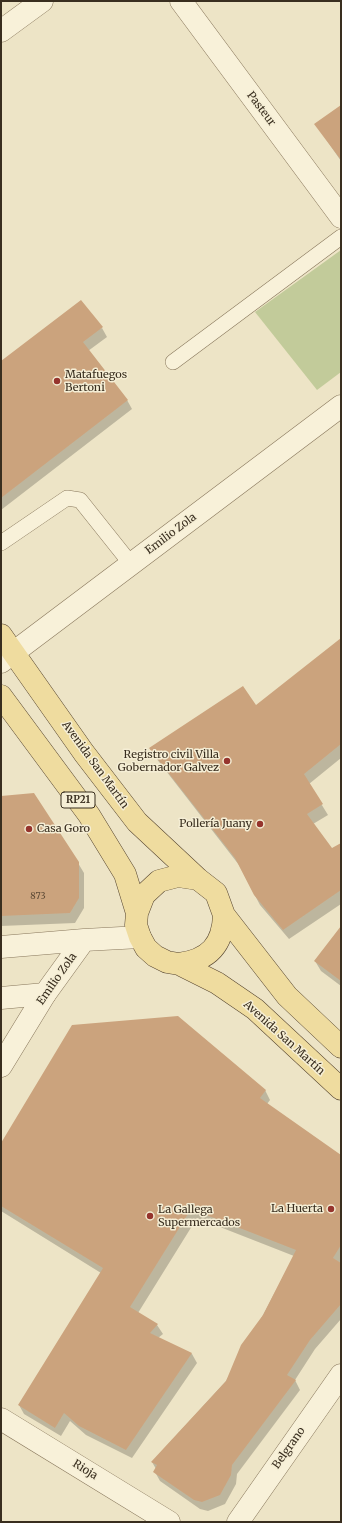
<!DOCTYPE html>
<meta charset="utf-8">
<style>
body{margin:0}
#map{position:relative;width:342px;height:1523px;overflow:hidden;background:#ede4c6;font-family:Merriweather,serif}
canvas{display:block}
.frame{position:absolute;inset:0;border:2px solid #392e1f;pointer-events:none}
</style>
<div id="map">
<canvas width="342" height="1523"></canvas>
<div class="frame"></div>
</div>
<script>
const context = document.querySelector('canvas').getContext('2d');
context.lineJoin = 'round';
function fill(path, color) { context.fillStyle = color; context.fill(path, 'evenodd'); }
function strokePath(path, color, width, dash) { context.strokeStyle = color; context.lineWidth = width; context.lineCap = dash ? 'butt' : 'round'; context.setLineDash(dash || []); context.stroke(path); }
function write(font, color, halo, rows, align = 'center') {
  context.font = font + ' Merriweather,serif'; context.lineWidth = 3; context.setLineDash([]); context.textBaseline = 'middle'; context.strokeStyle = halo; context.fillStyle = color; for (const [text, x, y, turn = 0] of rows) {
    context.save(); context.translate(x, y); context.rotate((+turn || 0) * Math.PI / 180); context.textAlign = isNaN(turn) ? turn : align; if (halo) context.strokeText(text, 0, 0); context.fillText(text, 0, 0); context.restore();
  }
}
fill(new Path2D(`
 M341,250V372L317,390L255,312Z`), '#c2cb9a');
fill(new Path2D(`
 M341,106V161L316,125Z
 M102,328L107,337L88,351L127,400L132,409L1,510V363Z
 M341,640V758L309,784L328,815L313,824L331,850L341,844V904L289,939L260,905L239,865L156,758L150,749L256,706Z
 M1,797L78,863L84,873V908L75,923L1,926Z
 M341,928V986L321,971L315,961Z
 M265,1090L270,1100L267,1104L341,1156V1319L315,1349L295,1380L300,1390L237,1474L236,1484L225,1504L208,1511L200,1509L160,1481L155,1472L156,1469L152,1462L226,1381L263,1315L294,1256L197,1218L138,1313L157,1325L163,1334L158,1338L192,1354L197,1363L132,1458L86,1435L70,1421L61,1436L24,1414L19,1405L101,1273L1,1211V1143Z`), '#0003');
fill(new Path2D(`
 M341,105V160L314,124Z
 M81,300L103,327L83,342L128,400L1,498V361Z
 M341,638V744L304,774L323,804L307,814L332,848L341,843V890L283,930L254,895L235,858L149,748L243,686L256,705Z
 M34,793L79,862V898L70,913L1,916V796Z
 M341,926V981L314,961Z
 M178,1016L266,1090L260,1098L341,1155V1245L333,1258L341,1263V1304L310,1340L287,1375L296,1380L232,1465L231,1475L220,1495L202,1502L194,1500L153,1472L157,1465L151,1462L226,1381L241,1345L263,1315L296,1250L191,1209L130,1307L158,1324L150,1333L192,1353L126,1450L79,1426L64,1413L55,1428L18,1405L103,1268L1,1206V1143L72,1025Z`), '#cba37d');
const service = new Path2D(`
 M173,362L341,237
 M1,543L67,498L80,500L131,564`);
const minor = new Path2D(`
 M1,662L341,406
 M1,1066L45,994
 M1,1419L169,1522
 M238,1522L341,1375`);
const tertiary = new Path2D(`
 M181,1L341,217
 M1,31L42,1
 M1,947L84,940
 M1,998L45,994L84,940L140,937`);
const primary = new Path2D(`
 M1,635L84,753L137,822L198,879L216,893L224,915L287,996L341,1047
 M1,696L89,815L125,874L137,913L136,925L140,937L146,948L155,956L167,962L179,964L217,983L255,1009L341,1089
 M137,913L144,895L159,881L178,876L198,879
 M179,964C209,960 223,945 224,915`);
strokePath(service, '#88775c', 16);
strokePath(minor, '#88775c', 23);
strokePath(tertiary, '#88775c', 23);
strokePath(primary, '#564530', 23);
strokePath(service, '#f8f1d9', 15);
strokePath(minor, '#f8f1d9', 22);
strokePath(tertiary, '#f8f1d9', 22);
strokePath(primary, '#efdc9f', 22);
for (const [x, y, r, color] of [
 [57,381,4,"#96342d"],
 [227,761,4,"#96342d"],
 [260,824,4,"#96342d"],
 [29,829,4,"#96342d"],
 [331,1209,4,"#96342d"],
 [150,1216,4,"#96342d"]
]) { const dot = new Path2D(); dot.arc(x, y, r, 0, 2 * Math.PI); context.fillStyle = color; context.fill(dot); strokePath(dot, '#f5eed5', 1.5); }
write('9px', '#5e4b36', null, [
 ["873",38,896]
]);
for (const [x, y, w] of [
 [78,800,34]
]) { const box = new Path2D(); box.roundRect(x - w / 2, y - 8, w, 16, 3); context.fillStyle = '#f5eed5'; context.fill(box); strokePath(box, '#392e1f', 1); }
write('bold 10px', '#392e1f', null, [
 ["RP21",78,800]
]);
write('11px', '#392e1f', '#f5eed5', [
 ["Pasteur",261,109,53],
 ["Emilio Zola",171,534,-37],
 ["Avenida San Martín",95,765,54],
 ["Emilio Zola",57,979,-55],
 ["Avenida San Martín",284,1038,42],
 ["Belgrano",289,1448,-55],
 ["Rioja",85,1470,32]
]);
write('11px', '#392e1f', '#f5eed5', [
 ["Matafuegos",65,375],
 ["Bertoni",65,388],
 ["Registro civil Villa",219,755,"right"],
 ["Gobernador Galvez",219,768,"right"],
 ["Pollería Juany",252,824,"right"],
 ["Casa Goro",37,829],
 ["La Huerta",323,1209,"right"],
 ["La Gallega",158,1210],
 ["Supermercados",158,1223]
], 'left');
</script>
